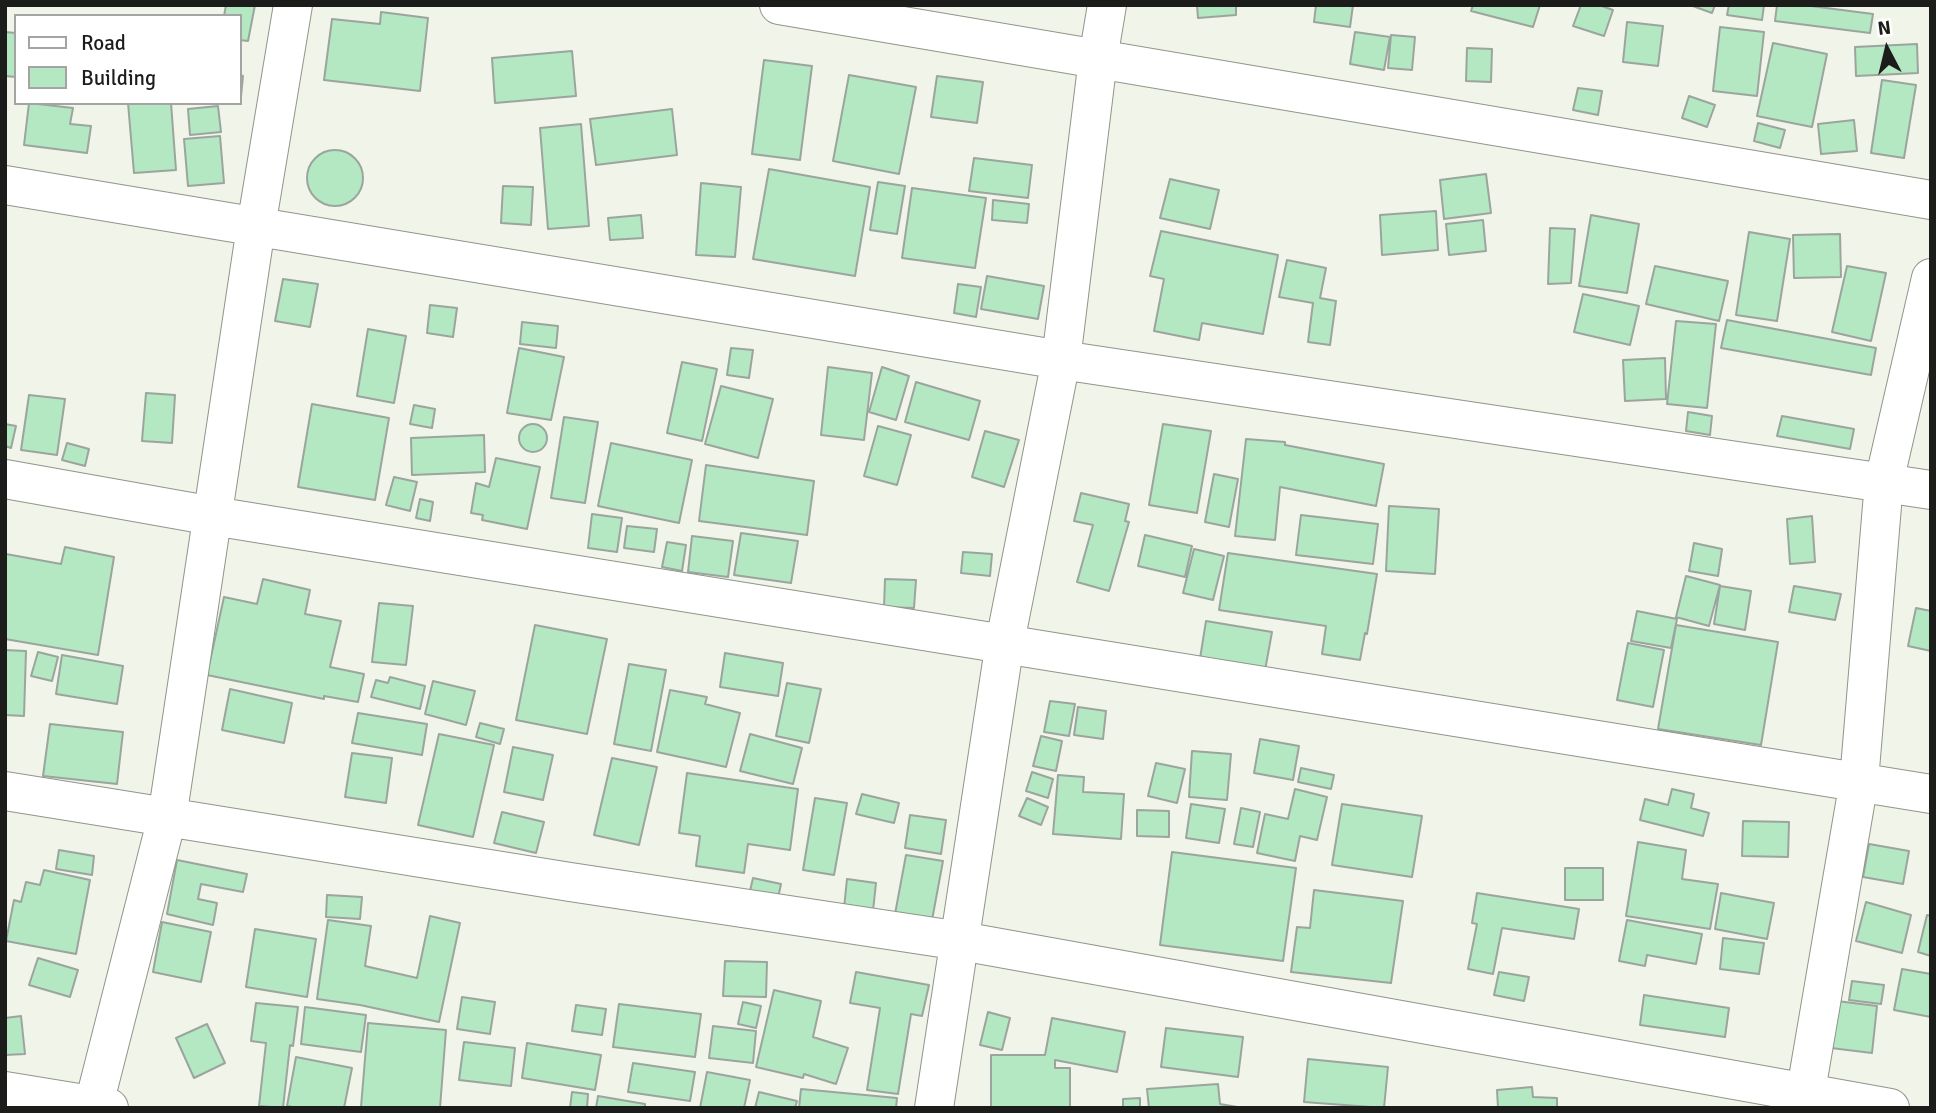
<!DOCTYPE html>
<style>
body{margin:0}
#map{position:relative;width:1936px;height:1113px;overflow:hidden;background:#f0f4e9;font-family:Signika,sans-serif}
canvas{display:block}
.frame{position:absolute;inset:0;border:7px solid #1c1d1a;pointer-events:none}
.legend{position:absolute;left:14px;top:14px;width:228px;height:91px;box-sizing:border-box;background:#fff;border:2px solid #a4a5a3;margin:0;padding:9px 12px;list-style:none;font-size:21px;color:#1c1d1a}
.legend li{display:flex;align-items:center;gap:14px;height:35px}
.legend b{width:35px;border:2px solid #a4a5a3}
.north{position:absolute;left:1852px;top:14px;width:70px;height:70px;-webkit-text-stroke:5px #fff;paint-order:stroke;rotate:353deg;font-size:19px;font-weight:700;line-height:28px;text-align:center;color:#1c1d1a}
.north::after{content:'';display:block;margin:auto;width:24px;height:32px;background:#1c1d1a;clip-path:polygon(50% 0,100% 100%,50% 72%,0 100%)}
</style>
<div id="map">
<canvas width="1936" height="1113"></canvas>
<div class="frame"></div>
<ul class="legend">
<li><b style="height:9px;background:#fff"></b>Road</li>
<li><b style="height:19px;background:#b3e8c3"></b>Building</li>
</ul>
<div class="north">N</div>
</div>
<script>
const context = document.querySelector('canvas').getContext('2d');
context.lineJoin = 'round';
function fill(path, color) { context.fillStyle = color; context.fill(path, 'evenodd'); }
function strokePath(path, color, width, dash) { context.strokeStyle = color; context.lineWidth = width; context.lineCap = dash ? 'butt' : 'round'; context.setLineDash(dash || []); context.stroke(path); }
const building = new Path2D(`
 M226,5H255L248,41L240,40V16H224Z
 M1197,5H1236V15L1198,18Z
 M1316,5H1353L1350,27L1314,22Z
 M1473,5H1540L1533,27L1471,11Z
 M1581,5H1599L1613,10L1604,36L1573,26Z
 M1690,5H1715L1712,13Z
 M1729,5H1764L1762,20L1727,15Z
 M1777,5H1803L1873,14L1870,33L1775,21Z
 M381,12L428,18L420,91L324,80L332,19L380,24Z
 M1627,22L1663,26L1658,66L1623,62Z
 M1720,27L1764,32L1757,96L1713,91Z
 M5,32L16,33V77L5,76Z
 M1355,32L1390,37L1384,70L1350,64Z
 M1391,35L1415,37L1412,70L1388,68Z
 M1773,43L1827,54L1812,127L1757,116Z
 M1917,44L1918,73L1856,76L1855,47Z
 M1467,48L1492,49L1491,82L1466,81Z
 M572,51L576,96L495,103L492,58Z
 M764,60L812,66L800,160L752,154Z
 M240,75L243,76L241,97H240Z
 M849,75L916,87L899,174L833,161Z
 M937,76L983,82L977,123L931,117Z
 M1882,80L1916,85L1904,158L1871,153Z
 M1578,88L1602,91L1598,115L1573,110Z
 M1689,96L1715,105L1707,127L1682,118Z
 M29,103L73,108L70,124L91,126L87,153L24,145Z
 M128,103H171L176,170L134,173Z
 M218,106L221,132L190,135L188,109Z
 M672,109L677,155L596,165L590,119Z
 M1854,120L1857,151L1821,154L1818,124Z
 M1758,123L1785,130L1780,148L1754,141Z
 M581,124L589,226L548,229L540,128Z
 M220,136L224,183L188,186L184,139Z
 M307 178a28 28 0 1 1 56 0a28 28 0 1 1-56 0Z
 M974,158L1032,165L1028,198L969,191Z
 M769,169L870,187L855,276L753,259Z
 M1486,174L1491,213L1444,219L1440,180Z
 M1170,179L1219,190L1210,229L1160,218Z
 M878,182L905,186L897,234L870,230Z
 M701,183L741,187L735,257L696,255Z
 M503,186L533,187L531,225L501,223Z
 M912,188L986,198L975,268L902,258Z
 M993,200L1029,204L1027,223L992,220Z
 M1436,211L1438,250L1382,255L1380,215Z
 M641,215L643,238L610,240L608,218Z
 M1591,215L1639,224L1627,293L1579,286Z
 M1483,220L1486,251L1449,255L1446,224Z
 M1550,228L1575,229L1571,283L1548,284Z
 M1161,231L1278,255L1263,334L1202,323L1199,340L1154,331L1164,279L1150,276Z
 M1749,232L1790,239L1777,321L1736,315Z
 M1840,234L1841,277L1794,278L1793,235Z
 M1287,260L1326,268L1320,298L1336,301L1330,345L1308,342L1313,303L1279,297Z
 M1655,266L1728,281L1719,321L1646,304Z
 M1847,266L1886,273L1871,341L1832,332Z
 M987,276L1044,286L1038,319L981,309Z
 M283,279L318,284L310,327L275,321Z
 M958,284L981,287L976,317L954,313Z
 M1583,294L1639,306L1630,345L1574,332Z
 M430,305L457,308L453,337L427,333Z
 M1727,320L1876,348L1871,375L1721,348Z
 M1676,321L1716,324L1707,408L1667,404Z
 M522,322L558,326L556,348L520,344Z
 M368,329L406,336L394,403L357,396Z
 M519,348L564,357L551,420L507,413Z
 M731,348L753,350L749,378L727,375Z
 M1665,358L1666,399L1625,401L1623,360Z
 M682,362L717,369L702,441L667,433Z
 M828,367L872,373L864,440L821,435Z
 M882,367L909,376L896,420L869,412Z
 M916,382L980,401L969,440L905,422Z
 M721,386L773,399L758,458L705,444Z
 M146,393L175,395L172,443L142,441Z
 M29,395L65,399L57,455L21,450Z
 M312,404L389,418L375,500L298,487Z
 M414,405L435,409L432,428L410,424Z
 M1688,412L1712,416L1710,435L1686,431Z
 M1782,416L1854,429L1850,449L1777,436Z
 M564,417L598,422L585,503L551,498Z
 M519 438a14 14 0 1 1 28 0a14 14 0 1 1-28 0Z
 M5,424L16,426L11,448L5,446Z
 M1163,424L1211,431L1197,513L1149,505Z
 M878,426L911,435L897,485L864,476Z
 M985,431L1019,440L1004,487L972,477Z
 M484,435L485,472L412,475L411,438Z
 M1246,439L1285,442V445L1384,464L1376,506L1280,487L1275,540L1235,536Z
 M67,443L89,449L85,466L62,460Z
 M611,443L692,460L679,523L598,506Z
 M496,458L540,467L527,529L482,520L483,515L471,513L476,483L489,487Z
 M706,465L814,481L807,535L699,521Z
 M1214,474L1238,479L1229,527L1205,522Z
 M394,477L417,482L410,511L386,505Z
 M1081,493L1129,504L1125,521L1129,522L1109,591L1077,582L1093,525L1074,521Z
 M420,499L433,502L430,521L416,518Z
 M1389,506L1439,509L1435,574L1386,571Z
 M592,514L622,518L617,552L588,548Z
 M1301,515L1378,524L1373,564L1296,555Z
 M1812,516L1815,562L1790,564L1787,519Z
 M627,526L657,529L654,552L624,548Z
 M741,533L798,541L791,583L734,575Z
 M1145,535L1192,546L1185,577L1138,566Z
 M692,536L733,541L728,577L688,572Z
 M667,542L686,545L682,571L662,567Z
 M1694,543L1722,549L1718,576L1689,571Z
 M65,547L114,557L98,655L5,639L6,554L61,564Z
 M1194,549L1224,556L1213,600L1183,593Z
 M963,552L992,554L990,576L961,573Z
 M1228,553L1377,574L1367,634L1365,633L1360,660L1322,654L1326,626L1219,610Z
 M1686,576L1720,585L1709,626L1676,617Z
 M263,579L310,590L305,614L341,621L330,667L364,674L358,702L324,696V699L207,675L224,597L257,604Z
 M885,579L916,580L914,608L884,607Z
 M1720,586L1751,591L1745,630L1714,624Z
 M1794,586L1841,594L1835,620L1789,612Z
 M379,603L413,606L406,665L372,662Z
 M1916,608L1931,611V651L1908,646Z
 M1637,611L1677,619L1671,648L1631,641Z
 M1206,621L1272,632L1264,676L1199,665Z
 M535,625L607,639L587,734L516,720Z
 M1676,625L1778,642L1761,745L1658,729Z
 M1628,643L1664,650L1653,707L1617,700Z
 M5,650L26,651L24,716L5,715Z
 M38,652L58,657L52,681L31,676Z
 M725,653L783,663L778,696L720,687Z
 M62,655L123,666L117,704L56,694Z
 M629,664L666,670L651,751L614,744Z
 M390,677L425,686L420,709L371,697L376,680L388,683Z
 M433,681L475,691L466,725L425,714Z
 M787,683L821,689L809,743L776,736Z
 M230,689L292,703L284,743L222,730Z
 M670,690L707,697L705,704L740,713L726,767L657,752Z
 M1050,701L1075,704L1069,736L1044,732Z
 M1078,707L1106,711L1103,739L1074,735Z
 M358,713L427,724L422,755L352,743Z
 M480,723L504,729L500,744L476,737Z
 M50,724L123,732L117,784L43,776Z
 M439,734L494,745L473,837L418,825Z
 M750,734L802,748L793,784L740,771Z
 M1041,736L1062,741L1056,771L1033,766Z
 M1260,739L1299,746L1293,780L1254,773Z
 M513,747L553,755L543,800L504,792Z
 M1192,751L1231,754L1227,800L1189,797Z
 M352,753L392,758L386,803L345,797Z
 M612,758L657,767L639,845L594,835Z
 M1156,763L1185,769L1177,803L1148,796Z
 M1301,768L1334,775L1331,789L1298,782Z
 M1032,772L1053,779L1048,798L1026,791Z
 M687,773L798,789L790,850L748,844L744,873L696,866L700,836L679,833Z
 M1058,775L1084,777L1083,792L1124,794L1121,839L1053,834Z
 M1295,789L1327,797L1317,840L1300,836L1295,861L1257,853L1265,814L1288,819Z
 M1672,789L1694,794L1691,808L1709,813L1703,836L1640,820L1645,799L1668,805Z
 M862,794L899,803L894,823L856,814Z
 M815,798L847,803L834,875L803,870Z
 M1027,798L1048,807L1041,825L1019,816Z
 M1191,804L1225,809L1219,843L1186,838Z
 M1342,804L1422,816L1412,877L1332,865Z
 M1241,808L1260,812L1253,847L1234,844Z
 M1137,810L1169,811V837L1137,836Z
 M502,812L544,822L536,853L494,843Z
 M910,815L946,820L941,854L905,848Z
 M1743,821L1789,822L1788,857L1742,856Z
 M1638,842L1686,850L1682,879L1718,884L1710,929L1626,916Z
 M1869,844L1909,851L1903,884L1863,877Z
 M59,850L94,856L92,875L56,869Z
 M1172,852L1296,868L1283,961L1160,945Z
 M906,855L943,861L932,920L895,914Z
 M177,860L247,874L243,892L201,884L198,899L217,903L213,925L167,914Z
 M1565,868H1603V900H1565Z
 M44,870L90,880L76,954L6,941L14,900L21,902L26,882L40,885Z
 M753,878L781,884L778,898L750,891Z
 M847,879L876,883L873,911L844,908Z
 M1314,890L1403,901L1391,983L1291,972L1297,927L1310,928Z
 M1477,893L1579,909L1574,939L1502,928L1493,974L1468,969L1477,924L1472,923Z
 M1721,893L1774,903L1767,939L1715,929Z
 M327,895L362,897L360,919L326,917Z
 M1866,902L1911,915L1902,953L1856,941Z
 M1927,915L1931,916V956L1918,952Z
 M430,916L460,923L439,1022L360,1005L317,999L328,920L371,926L365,966L417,978Z
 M1627,920L1702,934L1696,964L1647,955L1645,966L1619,961Z
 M162,922L211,932L201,982L153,972Z
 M255,929L316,939L307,997L246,987Z
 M1723,938L1764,943L1759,974L1720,969Z
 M38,958L78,970L70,997L29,985Z
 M725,961L767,962L766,997L723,996Z
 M1902,969L1931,974V1017L1894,1010Z
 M856,972L929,985L922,1016L911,1014L898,1094L867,1090L880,1008L850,1003Z
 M1499,972L1529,977L1524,1001L1494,995Z
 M1852,981L1884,985L1881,1004L1849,1000Z
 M774,990L821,1001L813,1037L848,1048L836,1084L804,1074L803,1078L756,1067Z
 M1644,995L1729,1008L1725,1037L1640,1025Z
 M462,997L495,1002L490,1034L457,1029Z
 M1837,1001L1877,1006L1872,1053L1831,1048Z
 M743,1002L761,1006L756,1028L738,1024Z
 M256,1003L298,1007L293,1046L290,1045L283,1108L259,1106L266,1043L251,1041Z
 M619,1004L701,1014L695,1057L613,1047Z
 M576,1005L606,1009L602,1035L572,1031Z
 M305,1007L366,1015L361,1052L301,1044Z
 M988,1012L1010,1018L1002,1050L980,1045Z
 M21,1016L25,1054L5,1055V1018Z
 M1052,1018L1125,1032L1117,1072L1055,1060V1068H1070V1108H991V1055H1045Z
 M368,1023L446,1030L440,1108L361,1107Z
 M207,1024L225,1063L194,1078L176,1038Z
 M713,1026L756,1031L753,1063L709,1058Z
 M1166,1028L1243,1037L1238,1077L1161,1067Z
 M464,1042L515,1048L511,1086L459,1080Z
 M527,1043L601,1055L595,1090L522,1078Z
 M296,1057L352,1068L344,1108H298L287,1106Z
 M1308,1059L1388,1067L1384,1108L1304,1102Z
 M633,1063L695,1072L690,1101L628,1092Z
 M707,1072L750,1080L744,1108H700Z
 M1218,1084L1220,1104L1243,1108H1149L1147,1089Z
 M1532,1087L1533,1097L1557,1098V1108H1498L1497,1090Z
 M801,1089L897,1098L896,1108H799Z
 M572,1092L588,1094L587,1108H570Z
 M759,1092L797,1101L795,1108H755Z
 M598,1096L645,1104V1108H596Z
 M1140,1098V1108H1123V1099Z`);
fill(building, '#b3e8c3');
strokePath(building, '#9ba59e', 2);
const street = new Path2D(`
 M779,5L1931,200
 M5,185L1061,360L1931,490
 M5,479L213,516L1931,794
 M5,791L570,882L961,941L1890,1108
 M5,1091L109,1108
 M93,1108L167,818L256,227L293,5
 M934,1108L1005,642L1061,360L1098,59L1107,5
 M1803,1108L1859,781L1884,482L1931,278`);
strokePath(street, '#91958b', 40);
strokePath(street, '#fff', 38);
</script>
